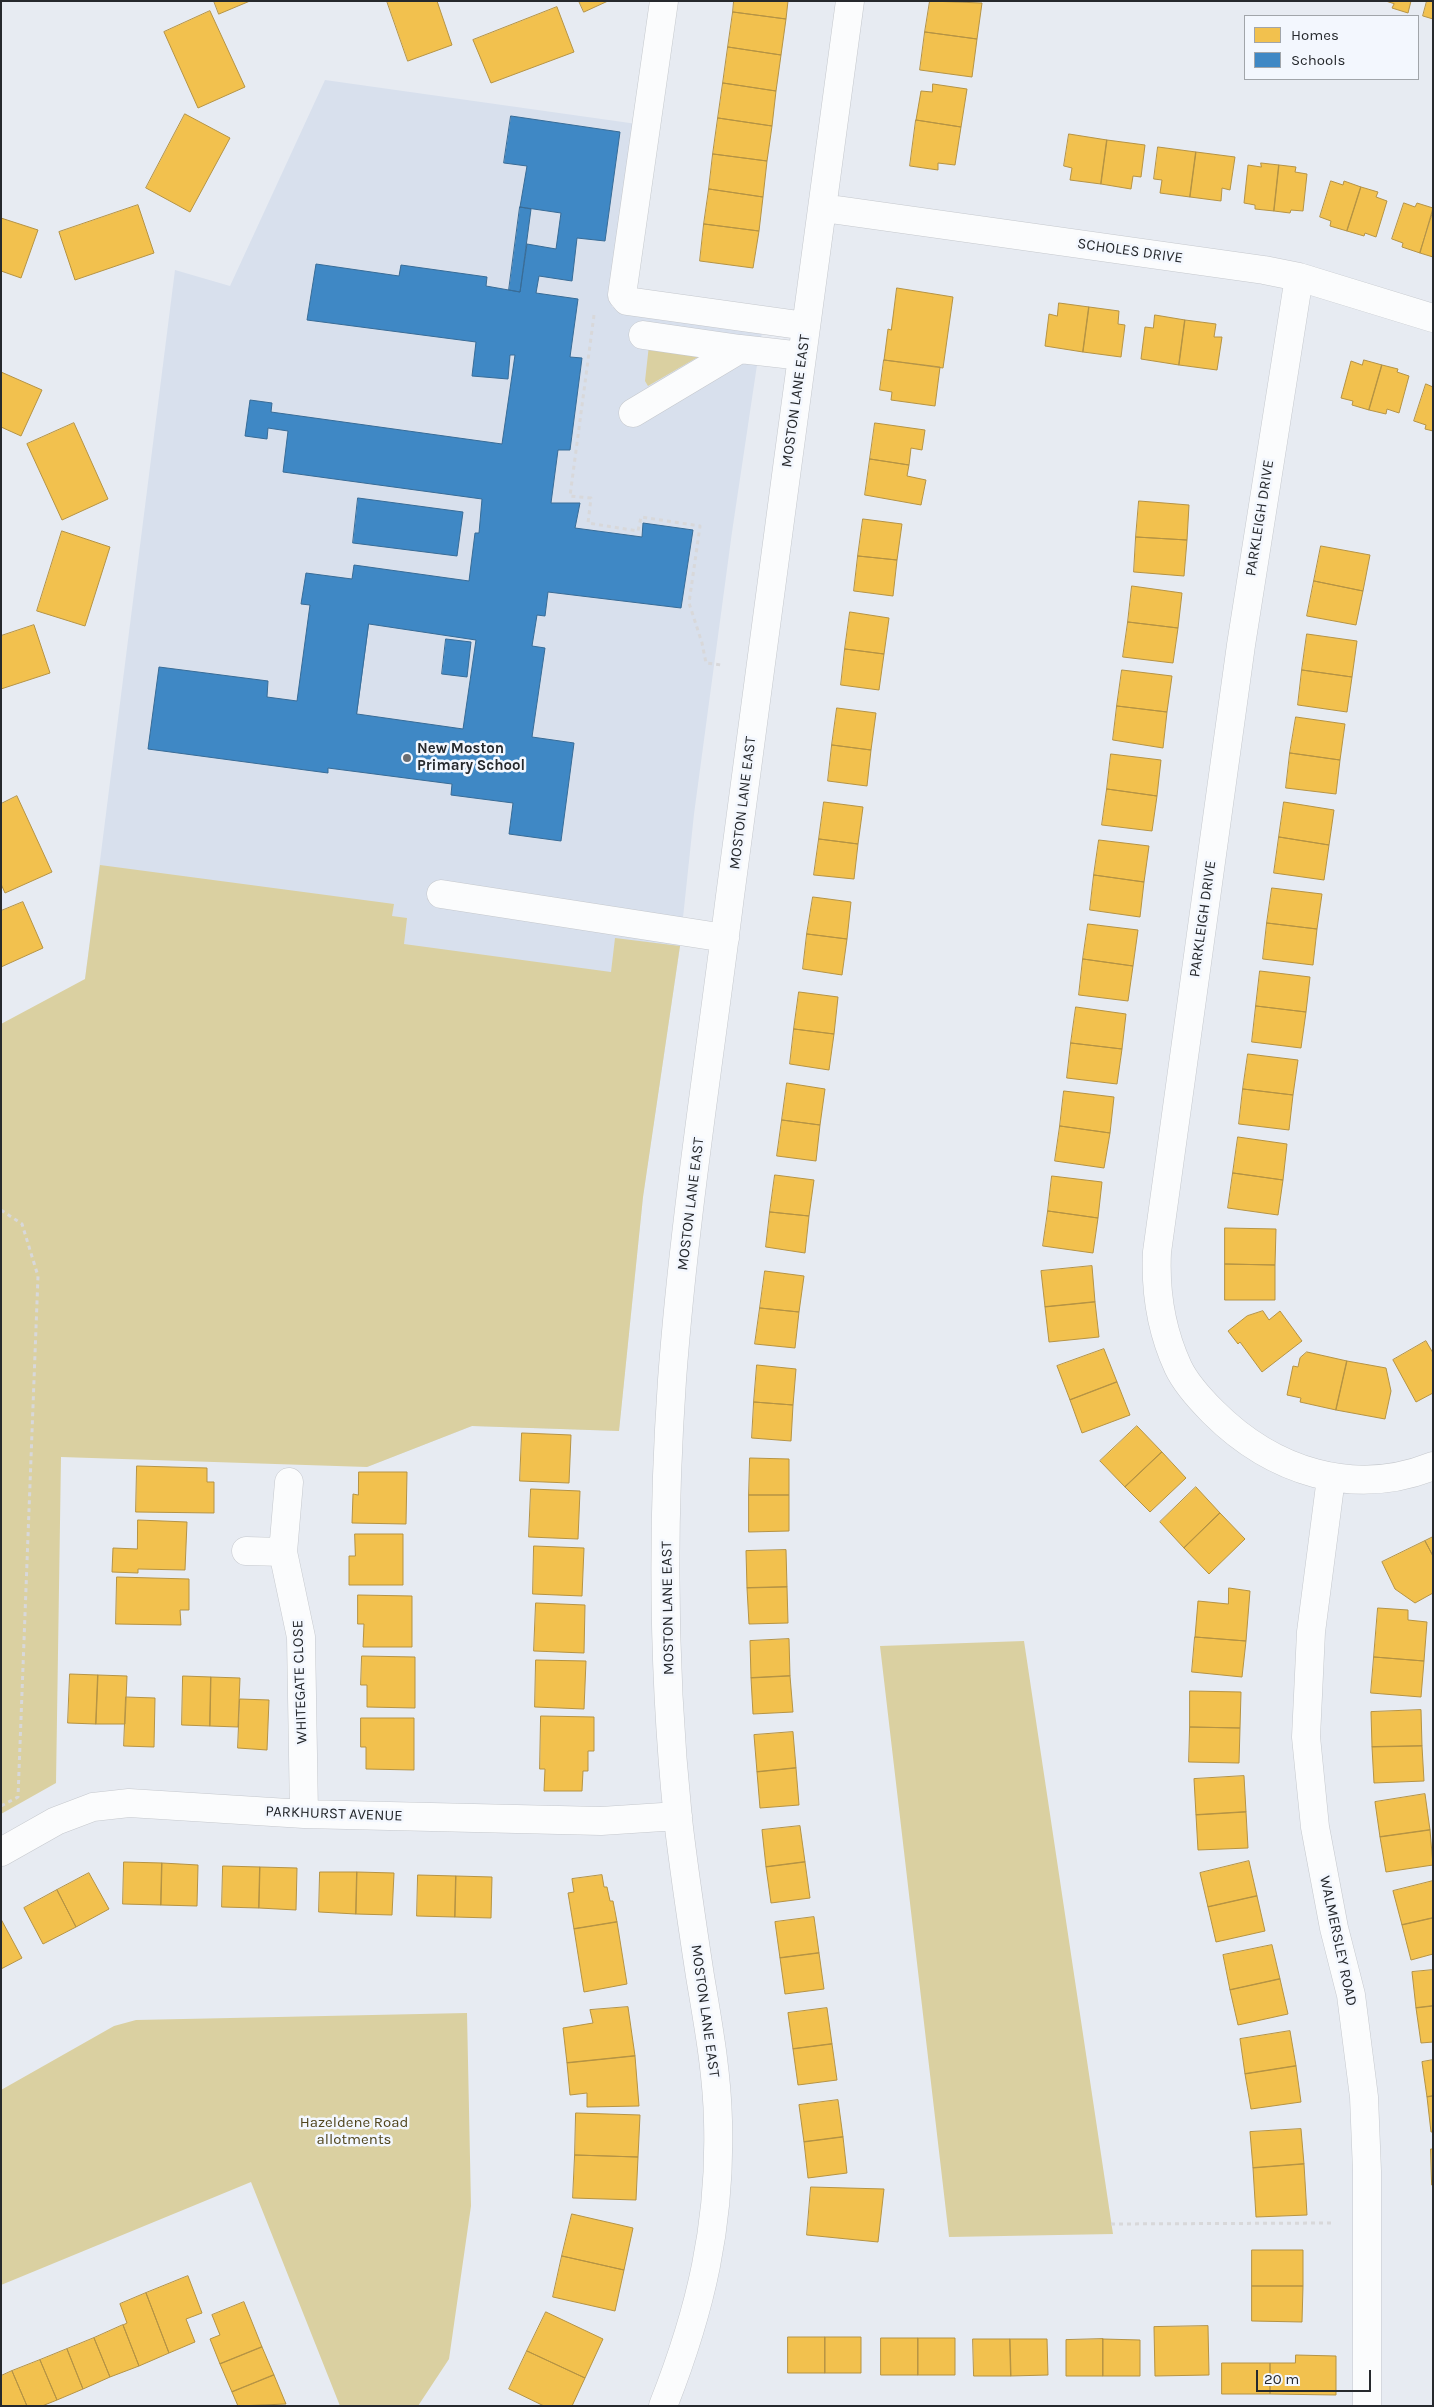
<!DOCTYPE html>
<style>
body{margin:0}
#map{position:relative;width:1434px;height:2407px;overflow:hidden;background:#e7ebf2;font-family:Karla,sans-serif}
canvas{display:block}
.frame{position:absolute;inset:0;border:2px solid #26292d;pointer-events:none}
.legend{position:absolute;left:1244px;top:15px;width:175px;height:65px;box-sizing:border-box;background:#f3f7fe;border:1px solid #a1a5aa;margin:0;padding:6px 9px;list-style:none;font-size:15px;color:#26292d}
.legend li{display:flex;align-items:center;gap:10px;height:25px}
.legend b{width:25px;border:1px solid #a1a5aa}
.scale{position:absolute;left:1256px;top:2370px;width:115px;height:22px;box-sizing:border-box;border:2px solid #26292d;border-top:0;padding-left:6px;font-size:15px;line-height:18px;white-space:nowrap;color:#26292d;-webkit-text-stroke:4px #f3f7fe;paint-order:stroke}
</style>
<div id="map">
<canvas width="1434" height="2407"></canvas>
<div class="frame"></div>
<ul class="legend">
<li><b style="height:14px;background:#f2c14e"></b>Homes</li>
<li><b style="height:14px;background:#3f88c5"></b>Schools</li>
</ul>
<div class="scale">20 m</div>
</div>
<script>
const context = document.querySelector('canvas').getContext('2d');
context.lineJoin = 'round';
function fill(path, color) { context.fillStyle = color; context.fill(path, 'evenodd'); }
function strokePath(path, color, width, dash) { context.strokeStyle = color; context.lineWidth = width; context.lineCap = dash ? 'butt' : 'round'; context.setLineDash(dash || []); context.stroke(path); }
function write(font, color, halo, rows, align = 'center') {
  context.font = font + ' Karla,sans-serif'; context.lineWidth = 5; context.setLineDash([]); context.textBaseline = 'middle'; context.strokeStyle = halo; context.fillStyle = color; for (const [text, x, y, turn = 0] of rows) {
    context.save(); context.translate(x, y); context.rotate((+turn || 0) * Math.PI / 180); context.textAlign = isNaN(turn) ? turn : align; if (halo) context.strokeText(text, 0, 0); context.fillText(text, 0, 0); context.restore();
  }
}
fill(new Path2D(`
 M325,80L637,124L612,307L763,325L732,532L694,814L680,946L643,1197L619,1431L472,1426L367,1467L85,979L175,270L230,286Z`), '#d8e0ed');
fill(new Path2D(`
 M649,345L703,354L648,386L645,381Z
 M100,865L394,904L392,916L407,918L404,944L611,972L615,938L680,946L643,1197L619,1431L472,1426L367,1467L61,1457L56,1783L1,1814V1024L85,979Z
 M1024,1641L1113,2234L949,2237L880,1646Z
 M467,2013L471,2206L449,2359L418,2406H340L251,2182L1,2285V2090L114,2026L136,2020Z`), '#dad0a1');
const homes = new Path2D(`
 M214,1H250L219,14Z
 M387,1H437L452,45L408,61Z
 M579,1H608L584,12Z
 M734,1H788L786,19L733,12Z
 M930,1L982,3L977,39L925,32Z
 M1386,1H1411L1408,13L1392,8L1394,4Z
 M1427,1H1433V19L1423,16Z
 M557,7L574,52L491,83L473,40Z
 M210,11L245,87L198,108L164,32Z
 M733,12L786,19L781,55L728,47Z
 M925,32L977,39L972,77L920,70Z
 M728,47L781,55L776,91L723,83Z
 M723,83L776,91L772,126L718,118Z
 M933,84L967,89L961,127L916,120L921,91L932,92Z
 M185,114L230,138L190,212L146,188Z
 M718,118L772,126L767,161L713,154Z
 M916,120L961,127L955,165L938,163V170L910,166Z
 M1069,134L1107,140L1101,184L1070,180L1072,168L1064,166Z
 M1107,140L1145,145L1141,177L1133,176L1131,189L1101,184Z
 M1158,147L1196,152L1190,197L1160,193L1162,180L1154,179Z
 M1196,152L1235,157L1230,190L1222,188L1221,201L1190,197Z
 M713,154L767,161L763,197L709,189Z
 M1261,163L1279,165L1274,211L1255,209V205L1244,203L1248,165L1261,167Z
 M1279,165L1296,167L1295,172L1307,174L1303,211L1291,210L1290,213L1274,211Z
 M1331,181L1343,185L1344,181L1361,187L1347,231L1330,226L1331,221L1320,217Z
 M1361,187L1378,192L1376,197L1387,201L1376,237L1365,233L1364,236L1347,231Z
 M709,189L763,197L759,231L704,224Z
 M1404,203L1415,207L1417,203L1433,208L1420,253L1402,247L1403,243L1392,239Z
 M138,205L154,253L75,280L59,232Z
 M1433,211V257L1420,253Z
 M1,218L38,230L21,278L1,271Z
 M704,224L759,231L753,268L700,261Z
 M897,288L953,297L943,368L884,360L888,329L891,330Z
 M1059,303L1089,307L1083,352L1045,346L1049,314L1057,316Z
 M1089,307L1119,311L1118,324L1125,325L1121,357L1083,352Z
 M1155,315L1185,320L1179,365L1141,359L1145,327L1153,328Z
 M1185,320L1216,324L1214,337H1222L1217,370L1179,365Z
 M884,360L940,367L935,406L891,400L892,392L880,390Z
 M1364,360L1382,365L1369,410L1352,405L1353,401L1341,398L1351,361L1362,365Z
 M1382,365L1398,369L1397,372L1409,376L1399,413L1387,409L1386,414L1369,410Z
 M1,372L42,390L21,436L1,427Z
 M1426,384L1433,387V431L1425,429L1426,425L1414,421Z
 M74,423L108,499L62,520L27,444Z
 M875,423L925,430L922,450L911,448L909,465L870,459Z
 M870,459L909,465L907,476L926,480L921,505L865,495Z
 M1139,501L1189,505L1187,540L1136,537Z
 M863,519L902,524L897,560L858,556Z
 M62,531L110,547L85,626L37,611Z
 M1136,537L1187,540L1184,576L1134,572Z
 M1321,546L1370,555L1363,591L1314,581Z
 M858,556L897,560L893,596L854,591Z
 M1314,581L1363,591L1356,625L1307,616Z
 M1132,586L1182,593L1178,628L1128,622Z
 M850,612L889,618L884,654L845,649Z
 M1128,622L1178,628L1173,663L1123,657Z
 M34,625L50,673L1,689V636Z
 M1307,634L1357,641L1352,677L1302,670Z
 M845,649L884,654L879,690L841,685Z
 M1122,670L1172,676L1167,712L1117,706Z
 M1302,670L1352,677L1347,712L1298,705Z
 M1117,706L1167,712L1163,748L1113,740Z
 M837,708L876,713L871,750L832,745Z
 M1296,717L1345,724L1340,760L1290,753Z
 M832,745L871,750L867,786L828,781Z
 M1290,753L1340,760L1336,794L1286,788Z
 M1111,754L1161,760L1157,796L1107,789Z
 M1107,789L1157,796L1152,831L1102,825Z
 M17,796L52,872L5,893L1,884V804Z
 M824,802L863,807L858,844L819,839Z
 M1284,802L1334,810L1329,845L1279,837Z
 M1279,837L1329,845L1324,880L1274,873Z
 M819,839L858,844L854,879L814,875Z
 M1099,840L1149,846L1144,882L1094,875Z
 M1094,875L1144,882L1140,917L1090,910Z
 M1272,888L1322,894L1317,929L1267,923Z
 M813,897L851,902L847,939L807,934Z
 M23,902L43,948L1,967V911Z
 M1267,923L1317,929L1313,965L1263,959Z
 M1088,924L1138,930L1133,966L1083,959Z
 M807,934L847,939L842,975L803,969Z
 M1083,959L1133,966L1128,1001L1079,995Z
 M1260,971L1310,977L1306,1012L1256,1006Z
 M799,992L838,997L834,1034L794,1029Z
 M1256,1006L1306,1012L1301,1048L1252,1042Z
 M1076,1007L1126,1014L1122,1049L1071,1043Z
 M794,1029L834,1034L829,1070L790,1064Z
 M1071,1043L1122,1049L1117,1084L1067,1078Z
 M1248,1054L1298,1060L1293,1095L1243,1089Z
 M787,1083L825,1089L820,1125L782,1120Z
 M1243,1089L1293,1095L1289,1130L1239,1124Z
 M1064,1091L1114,1097L1110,1133L1060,1126Z
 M782,1120L820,1125L816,1161L777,1156Z
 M1060,1126L1110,1133L1104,1168L1055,1161Z
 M1238,1137L1287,1144L1283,1180L1233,1173Z
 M1233,1173L1283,1180L1278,1215L1228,1208Z
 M775,1175L814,1180L809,1216L770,1212Z
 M1052,1176L1102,1182L1098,1218L1048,1211Z
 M1048,1211L1098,1218L1093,1253L1043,1246Z
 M770,1212L809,1216L805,1253L766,1247Z
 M1225,1228L1276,1229L1275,1265L1225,1264Z
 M1225,1264L1275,1265V1300H1225Z
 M1092,1266L1095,1302L1045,1307L1041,1271Z
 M765,1271L804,1276L799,1312L760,1308Z
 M1095,1302L1099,1337L1049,1342L1045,1307Z
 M760,1308L799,1312L795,1348L755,1344Z
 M1263,1311L1269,1320L1280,1311L1302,1341L1262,1372L1240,1342L1238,1344L1228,1331L1247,1316Z
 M1426,1341L1433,1353V1393L1416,1402L1393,1360Z
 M1104,1349L1117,1382L1070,1400L1057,1366Z
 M1307,1352L1347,1361L1336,1410L1300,1402L1301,1398L1287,1395L1293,1366L1298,1367L1300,1358Z
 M1347,1361L1386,1368L1391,1391L1385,1419L1336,1410Z
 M757,1365L796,1369L793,1405L754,1402Z
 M1117,1382L1130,1415L1082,1433L1070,1400Z
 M754,1402L793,1405L791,1441L752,1438Z
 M1137,1426L1162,1452L1125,1487L1100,1461Z
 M522,1433L571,1435L569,1483L520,1481Z
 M1162,1452L1186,1478L1150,1512L1125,1487Z
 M750,1458L789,1459V1495H749Z
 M137,1466L207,1468V1482H214V1513L136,1512Z
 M359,1472H407L406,1524L352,1523L353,1494L358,1495Z
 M1196,1487L1220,1513L1184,1548L1160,1522Z
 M531,1489L580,1491L578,1539L529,1537Z
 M749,1495H789V1531L749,1532Z
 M1220,1513L1245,1539L1209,1574L1184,1548Z
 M138,1520L187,1522L185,1570L138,1569V1573L112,1572L113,1548L137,1549Z
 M355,1534H403V1585H349V1556H355Z
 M1433,1537V1556L1425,1541Z
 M1425,1541L1433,1556V1593L1415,1603L1395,1589L1382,1562Z
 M534,1546L584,1548L582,1596L533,1594Z
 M786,1550L787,1587L747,1588L746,1551Z
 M117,1577L189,1579V1610H180L181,1625L116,1624Z
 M787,1587L788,1623L749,1624L747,1588Z
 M1229,1588L1250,1591L1246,1641L1195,1637L1198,1601L1228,1604Z
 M358,1595L412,1596V1647H363L364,1624H358Z
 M536,1603L585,1605L584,1653L534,1651Z
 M1378,1608L1408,1610V1620L1427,1622L1424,1661L1374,1657Z
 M1195,1637L1246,1641L1242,1677L1192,1672Z
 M789,1639L790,1676L751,1678L750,1641Z
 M362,1656L415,1657V1708L367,1707V1685H361Z
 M1374,1657L1424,1661L1421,1697L1371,1693Z
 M536,1660L586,1661L584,1709L535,1707Z
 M70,1674L98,1675L96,1724L68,1723Z
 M98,1675L127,1676L125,1724H96Z
 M183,1676L211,1677L210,1726L182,1725Z
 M790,1676L793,1712L753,1714L751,1678Z
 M211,1677L240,1678L238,1727L210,1726Z
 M1190,1691L1241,1692L1240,1728L1190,1727Z
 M126,1697L155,1698L154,1747L124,1746Z
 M240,1699L269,1700L267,1750L238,1748Z
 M1421,1710L1422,1746L1372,1747L1371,1712Z
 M541,1716L594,1717V1751H588V1771H583L582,1791H544L545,1769H540Z
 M361,1718H414V1770L366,1769V1747H361Z
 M1190,1727L1240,1728L1239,1763L1189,1762Z
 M793,1732L796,1768L757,1772L754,1735Z
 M1422,1746L1424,1781L1374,1783L1372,1747Z
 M796,1768L799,1805L760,1808L757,1772Z
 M1244,1776L1246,1812L1196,1815L1194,1779Z
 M1425,1794L1430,1830L1380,1837L1375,1802Z
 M1246,1812L1248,1848L1198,1850L1196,1815Z
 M800,1826L805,1862L766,1867L762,1830Z
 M1430,1830L1433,1865L1386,1872L1380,1837Z
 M1249,1861L1257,1896L1208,1907L1200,1873Z
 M124,1862L162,1863L161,1905L123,1904Z
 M805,1862L810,1898L771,1903L766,1867Z
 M162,1863L198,1865L197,1906L161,1905Z
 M223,1866L260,1867L259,1908L222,1907Z
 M260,1867L297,1868L296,1910L259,1908Z
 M320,1872H357L356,1914L319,1912Z
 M357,1872L394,1873L392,1915L356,1914Z
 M89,1873L109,1909L76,1927L57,1890Z
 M418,1875L456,1876L455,1917L417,1916Z
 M602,1875L604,1887H607L610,1901H613L617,1922L574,1929L568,1893L574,1892L572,1879Z
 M456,1876L492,1877L491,1918L455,1917Z
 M1433,1881V1918L1402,1925L1393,1891Z
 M57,1890L76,1927L43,1944L24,1908Z
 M1257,1896L1265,1931L1216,1942L1208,1907Z
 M814,1917L819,1953L780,1958L775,1922Z
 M1433,1918V1954L1411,1960L1402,1925Z
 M2,1921L22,1958L1,1969V1922Z
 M617,1922L627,1984L584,1992L574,1929Z
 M1272,1945L1280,1979L1230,1990L1223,1955Z
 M819,1953L824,1989L785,1994L780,1958Z
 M1433,1970V2006L1416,2008L1412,1972Z
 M1280,1979L1288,2014L1238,2025L1230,1990Z
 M1433,2006V2042L1421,2043L1416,2008Z
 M628,2007L635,2056L567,2063L563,2028L593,2023L590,2010Z
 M827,2008L832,2044L793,2049L788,2013Z
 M1290,2031L1296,2066L1245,2074L1240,2039Z
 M832,2044L837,2080L798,2085L793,2049Z
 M635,2056L639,2106L587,2107V2093L570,2095L567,2063Z
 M1433,2060V2096L1427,2097L1422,2062Z
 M1296,2066L1301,2102L1251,2109L1245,2074Z
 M1433,2096V2132H1431L1427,2097Z
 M838,2100L843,2137L804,2142L799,2105Z
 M576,2113L640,2115L638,2157L575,2155Z
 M1301,2129L1304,2164L1253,2168L1250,2132Z
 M843,2137L847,2173L808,2178L804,2142Z
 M1431,2149H1433V2185H1432Z
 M575,2155L638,2157L636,2200L573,2198Z
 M1304,2164L1307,2215L1256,2217L1253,2168Z
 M811,2187L884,2189L878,2242L807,2235Z
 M572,2214L633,2228L624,2270L562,2256Z
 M1252,2250H1303V2286H1252Z
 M562,2256L624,2270L615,2311L553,2297Z
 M188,2276L202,2313L186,2319L195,2342L169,2353L146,2293Z
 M1252,2286H1303L1302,2322L1252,2321Z
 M146,2293L169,2353L139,2366L123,2325L127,2323L120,2304Z
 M244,2302L262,2347L220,2364L210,2339L220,2335L212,2315Z
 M546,2312L603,2339L585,2378L527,2351Z
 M123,2325L139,2366L110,2377L94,2338Z
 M1208,2326L1209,2375L1155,2376L1154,2327Z
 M788,2337H825V2373H788Z
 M825,2337H861V2373H825Z
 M94,2338L110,2377L83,2389L67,2349Z
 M881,2338H918V2375H881Z
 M918,2338H955V2375H918Z
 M973,2339H1010L1011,2376H974Z
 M1010,2339H1047L1048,2375L1011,2376Z
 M1103,2339L1140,2340V2376H1103Z
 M1103,2339V2376H1066V2340Z
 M262,2347L274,2375L232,2392L220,2364Z
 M67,2349L83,2389L57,2400L40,2360Z
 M527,2351L585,2378L572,2406H544L509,2389Z
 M1296,2355L1336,2356V2395L1270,2394V2363H1295Z
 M40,2360L57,2400L42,2406H27L12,2371Z
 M1222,2363H1270V2394H1222Z
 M12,2371L27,2406H1V2376Z
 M274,2375L286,2404L238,2406L232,2392Z`);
fill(homes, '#f2c14e');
strokePath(homes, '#b59344', 1);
const schools = new Path2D(`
 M511,116L620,132L605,241L577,238L572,281L539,276L536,293L578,299L570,357L582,358L570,450H558L551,503H580L575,528L642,537L643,523L693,530L681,608L548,592L545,616L537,615L532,646L545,648L532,737L574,743L561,841L509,834L513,803L451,795L452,784L328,768V773L148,749L159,667L268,681L267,697L297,701L310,605L301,604L306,573L352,579L354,565L469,581L475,533H479L482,499L283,472L288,431L268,428L267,439L245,436L250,400L272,403L271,412L502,444L515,355H510L508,379L472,376L476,342L307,320L316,264L399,276L401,265L487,277L486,286L520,292L527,244L556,249L561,213L520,207L527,166L504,163ZM369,624L476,640L463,729L357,714Z
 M520,207L531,209L520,292L509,290Z
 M358,498L463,512L457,556L353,543Z
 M446,639L471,642L467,677L442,674Z`);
fill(schools, '#3f88c5');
strokePath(schools, '#386c97', 1);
const minor = new Path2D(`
 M664,1L622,295L627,301L806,326
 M823,208L1264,270L1299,277L1433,318
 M1299,277L1241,645L1157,1252C1155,1293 1161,1330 1178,1367C1186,1384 1200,1399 1213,1412C1272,1471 1353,1498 1433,1466
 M643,335L740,349
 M633,413L740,349L802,356
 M441,894L725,938
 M1331,1478L1311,1632L1306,1737L1315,1827L1334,1928L1351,1995L1364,2097L1367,2171V2406
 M289,1482L283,1552L301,1637L304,1814
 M246,1551L283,1552
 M1,1852L56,1821L93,1807L129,1803L304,1814L601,1821L678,1816
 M663,2406C701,2310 721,2224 718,2121C717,2072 708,2024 700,1976C692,1924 684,1871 678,1819C663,1674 662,1525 672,1380C684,1219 710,1056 730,896C769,597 810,300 850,1`);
strokePath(minor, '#c5c8cd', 29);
strokePath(new Path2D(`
 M594,315L570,496L591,498L588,523L638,531L641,517L700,526L689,603L702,643L706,663L721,665
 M1,1210L22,1224L38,1276L18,1797L1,1806
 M1111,2224L1333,2223`), '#d8d8da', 3, [4, 4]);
strokePath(minor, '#fbfcfd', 28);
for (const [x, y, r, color] of [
 [407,758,5,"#6a6d72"]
]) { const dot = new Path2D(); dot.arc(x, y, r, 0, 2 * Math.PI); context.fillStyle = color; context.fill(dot); strokePath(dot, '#f3f7fe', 2); }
write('15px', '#26292d', '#f3f7fe', [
 ["SCHOLES DRIVE",1130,251,8],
 ["MOSTON LANE EAST",796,401,-82],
 ["PARKLEIGH DRIVE",1260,518,-81],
 ["MOSTON LANE EAST",743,803,-83],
 ["PARKLEIGH DRIVE",1203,919,-82],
 ["MOSTON LANE EAST",691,1204,-83],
 ["MOSTON LANE EAST",668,1608,-91],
 ["WHITEGATE CLOSE",300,1682,-92],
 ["PARKHURST AVENUE",334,1814,2],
 ["WALMERSLEY ROAD",1338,1941,78],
 ["MOSTON LANE EAST",705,2011,82]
]);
write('bold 15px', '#26292d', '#f3f7fe', [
 ["New Moston",417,749],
 ["Primary School",417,766]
], 'left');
write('15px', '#4f441c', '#f3f7fe', [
 ["Hazeldene Road",354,2123],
 ["allotments",354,2140]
]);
</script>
